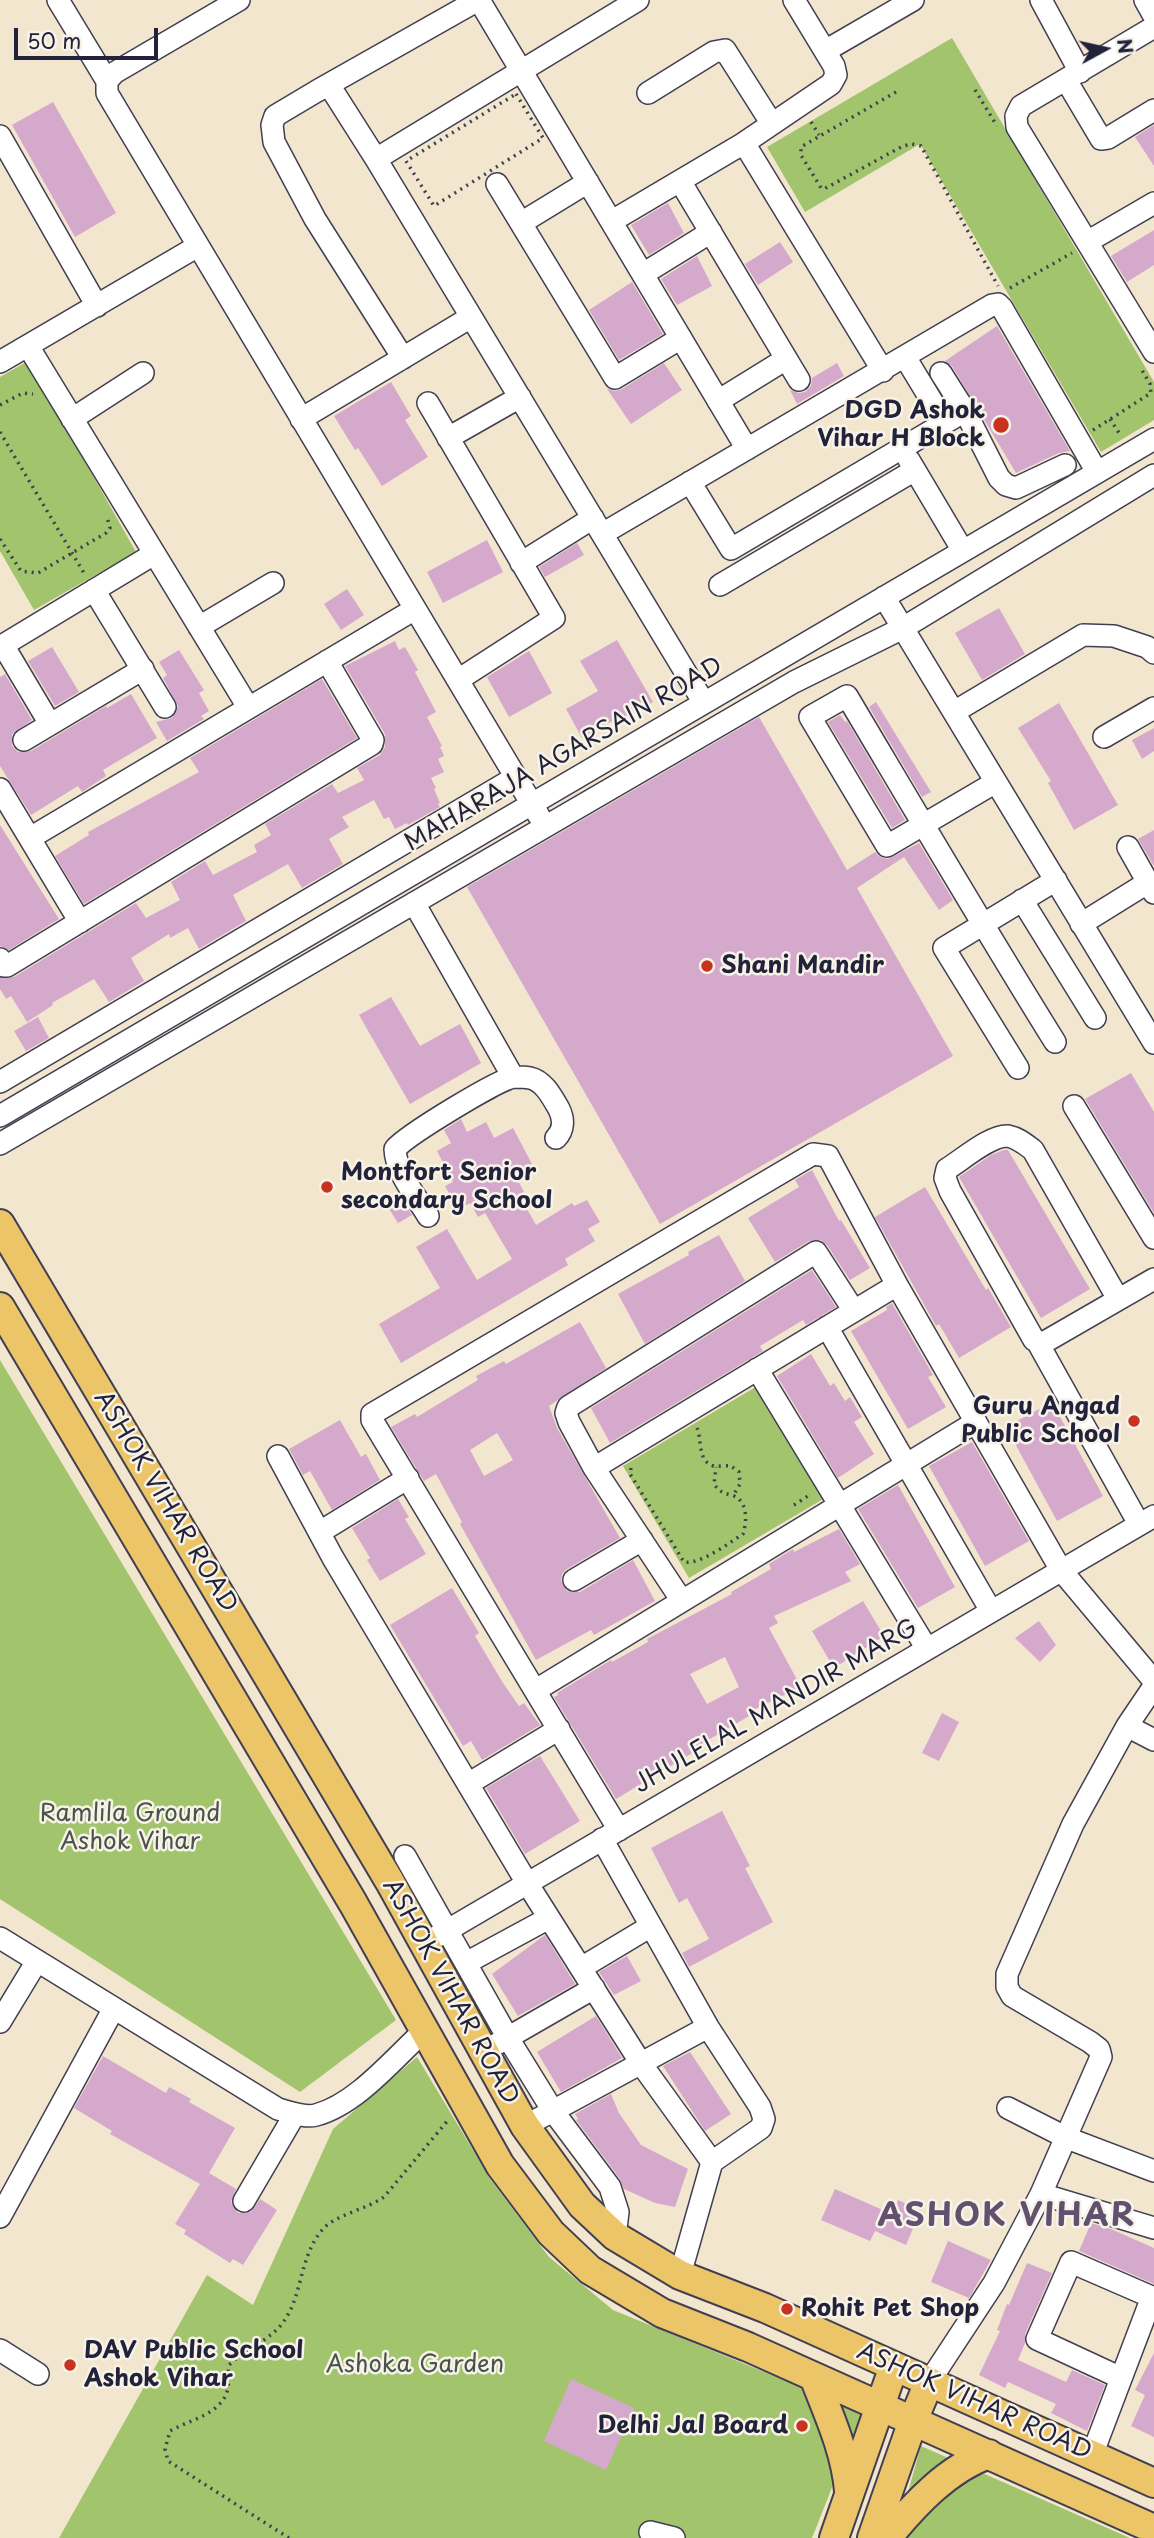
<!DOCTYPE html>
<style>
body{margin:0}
#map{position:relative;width:1154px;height:2538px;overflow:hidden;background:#f3e6ce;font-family:"Playpen Sans",sans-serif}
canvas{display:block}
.north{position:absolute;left:1070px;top:14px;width:70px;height:70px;-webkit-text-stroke:5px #f7f3e8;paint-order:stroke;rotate:82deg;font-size:19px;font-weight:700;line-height:28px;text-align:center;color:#22223b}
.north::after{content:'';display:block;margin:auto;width:24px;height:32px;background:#22223b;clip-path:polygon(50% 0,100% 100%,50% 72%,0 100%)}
.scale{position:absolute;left:14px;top:28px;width:144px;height:32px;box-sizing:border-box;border:4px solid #22223b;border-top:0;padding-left:9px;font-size:21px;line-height:24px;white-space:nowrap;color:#22223b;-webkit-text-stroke:5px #f7f3e8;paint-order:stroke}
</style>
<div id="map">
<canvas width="1154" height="2538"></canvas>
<div class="north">N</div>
<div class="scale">50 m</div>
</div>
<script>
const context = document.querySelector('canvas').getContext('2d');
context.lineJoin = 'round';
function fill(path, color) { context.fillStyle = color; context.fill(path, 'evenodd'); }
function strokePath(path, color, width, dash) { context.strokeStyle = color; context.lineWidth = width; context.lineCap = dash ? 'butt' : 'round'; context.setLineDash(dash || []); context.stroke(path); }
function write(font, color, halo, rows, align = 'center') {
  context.font = font + ' "Playpen Sans",sans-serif'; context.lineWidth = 5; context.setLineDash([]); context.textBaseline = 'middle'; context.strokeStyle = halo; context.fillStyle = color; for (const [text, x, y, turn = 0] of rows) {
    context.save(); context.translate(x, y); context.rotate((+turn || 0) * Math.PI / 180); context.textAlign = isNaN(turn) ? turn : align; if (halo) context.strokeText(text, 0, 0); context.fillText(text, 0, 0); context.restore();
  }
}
fill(new Path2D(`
 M952,38L1154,382V420L1101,452L920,144L805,212L767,147Z
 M28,361L136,552L34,610L0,551V377Z
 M0,1360L396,2020L300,2092L0,1899Z
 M759,1385L825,1498L689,1578L623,1466Z
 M417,2057L491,2180L549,2257L613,2310L862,2412L812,2538H59L207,2275L253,2305L333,2129Z
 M921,2446L1130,2538H895Z`), '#a2c46d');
fill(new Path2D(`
 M53,102L116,213L75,237L12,125Z
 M1154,125V166L1135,137Z
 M668,203L684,233L649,255L631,225Z
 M1154,230V265L1127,282L1111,256Z
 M780,242L793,262L758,285L745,264Z
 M697,256L712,286L677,305L661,279Z
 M632,282L663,334L619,360L589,310Z
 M997,326L1070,451L1059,453L1016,473L952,366L945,361Z
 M664,363L682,390L631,424L607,389L615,391L622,389Z
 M837,363L844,376L797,404L790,390L799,393L805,392L811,386L812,378Z
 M391,382L411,416L405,420L428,457L382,486L358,448L355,450L334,416Z
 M487,540L503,572L443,603L427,572Z
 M577,543L584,555L545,577L539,567Z
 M347,589L364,615L341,630L324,604Z
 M999,608L1025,654L982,680L955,633Z
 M617,640L653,702L616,723L614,720L582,738L566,709L598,691L580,661Z
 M395,641L399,650L405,647L418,670L415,672L436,712L427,717L442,746L440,747L444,756L438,759L444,772L431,778L436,788L434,789L440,803L438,804L440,807L408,825L407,823L395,829L389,817L384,819L374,800L342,817L349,827L329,839L343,864L302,888L288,864L233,895L246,921L199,949L188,928L170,938L169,934L131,958L144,981L109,1002L94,979L52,1003L53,1005L27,1022L11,996L6,999L0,989V978L14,977L136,903L146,918L180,900L171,882L205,861L213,875L257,852L254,845L271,835L265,824L332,784L338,793L364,780L357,768L380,755L385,747V734L345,666Z
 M52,647L79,692L55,706L28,661Z
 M179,650L204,690L199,693L209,711L201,716L204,719L167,741L156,722L172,718L178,706L163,678L167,675L159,662Z
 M529,651L552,693L509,717L487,677Z
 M5,674L32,720L12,734V746L18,752L31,751L106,706L107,708L131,694L157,738L103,770L106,776L82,792L78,786L31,815L0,766V677Z
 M322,679L357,738L84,904L55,856L89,835L88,832L199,772L190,758Z
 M876,702L931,792L922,797L869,707Z
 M1059,703L1118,805L1074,830L1048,783L1051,781L1018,728Z
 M840,715L845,722L847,721L905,820L892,828L828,722Z
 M759,717L847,870L875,852L880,857L888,859L919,843L953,900L939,910L904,857L857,888L953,1056L660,1224L467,887Z
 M1154,728V751L1142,759L1132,740Z
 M0,825L59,919L9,950L0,946Z
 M1154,830V866L1138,839Z
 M391,997L420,1046L460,1024L481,1063L410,1104L359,1015Z
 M38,1017L49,1038L26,1051L14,1031Z
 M1131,1073L1154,1112V1213L1085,1099Z
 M461,1119L467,1132L486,1122L494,1138L513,1128L532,1164L514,1173L524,1192L519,1195L536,1225L572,1203L574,1206L587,1200L600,1222L588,1229L595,1241L565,1259L568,1265L401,1363L379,1324L440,1288L416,1247L447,1229L477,1280L512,1259L485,1213L478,1217L470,1203L458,1210L445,1186L453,1182L437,1151L451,1143L444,1130Z
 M1004,1150H1008L1090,1289L1041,1318L959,1177L991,1155Z
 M812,1170L839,1221L841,1220L870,1268L850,1280L827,1245L821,1240L809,1241L775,1262L748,1218L799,1187L795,1180Z
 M925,1187L986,1290L988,1288L1011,1327L959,1358L939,1324L936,1326L875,1217Z
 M399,1196L412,1215L398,1223L386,1204Z
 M719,1235L745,1281L645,1344L618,1294L689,1255L688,1252Z
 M812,1270L836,1307L806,1325L803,1320L760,1346L763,1351L610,1443L591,1408Z
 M892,1303L933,1375L928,1377L946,1407L908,1429L851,1331L887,1310L886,1307Z
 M580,1322L606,1368L549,1406L557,1428L620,1538L567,1569L562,1574L561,1581L567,1591L580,1592L633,1560L655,1601L594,1635L591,1630L536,1660L460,1524L462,1522L436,1474L424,1481L391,1427L415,1414L417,1417L478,1380L476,1376L504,1361L506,1364ZM497,1433L513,1460L484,1476L470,1450Z
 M811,1354L830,1386L834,1383L845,1401L850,1397L862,1417L854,1422L874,1454L838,1478L777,1376Z
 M1052,1402L1103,1496L1057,1521L1006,1427Z
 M340,1420L361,1457L366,1454L380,1480L332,1510L310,1471L303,1475L289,1449Z
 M972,1442L1029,1541L985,1566L929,1466Z
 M898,1485L955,1587L918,1608L858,1509Z
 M398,1499L409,1517L405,1519L426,1554L380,1581L367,1560L370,1558L352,1528Z
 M839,1529L860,1564L845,1572L851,1581L774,1616L778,1623L769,1628L801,1687L747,1713L749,1716L693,1749L694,1752L616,1799L554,1697L558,1695L557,1693L611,1660L612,1662L648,1642L647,1639L732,1594L731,1592L771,1569L769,1564L793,1549L794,1552ZM725,1657L739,1687L707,1704L690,1674Z
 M452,1588L479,1633L475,1636L503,1683L519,1706L524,1703L540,1725L482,1760L471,1741L463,1746L390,1625Z
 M863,1601L884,1636L834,1668L812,1631Z
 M1039,1621L1056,1645L1040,1662L1015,1638Z
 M942,1713L959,1722L939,1761L922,1753Z
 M540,1756L580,1821L525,1854L486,1788Z
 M722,1811L750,1866L745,1868L773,1922L689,1967L682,1953L709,1939L687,1898L679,1903L651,1848Z
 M545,1935L575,1984L518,2016L492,1974Z
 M627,1956L641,1981L614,1995L599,1972Z
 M596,2016L622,2058L561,2092L537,2052Z
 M690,2052L731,2114L705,2131L663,2066Z
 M103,2056L166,2093L169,2087L191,2099L189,2102L235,2128L209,2173L236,2189L231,2202L238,2213L251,2212L260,2199L277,2210L243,2265L233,2259L230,2263L184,2234L186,2230L175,2224L200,2184L110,2134L112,2131L74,2108Z
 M611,2094L619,2113L641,2145L688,2169L675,2207L655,2203L624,2189L620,2179L576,2120L578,2119L575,2114Z
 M835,2189L892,2214L898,2200L921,2210L906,2245L875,2231L870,2241L821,2220Z
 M1091,2223L1111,2229L1154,2248V2284L1079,2251Z
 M948,2241L991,2260L969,2298L931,2282Z
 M1027,2263L1052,2273L1025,2334V2343L1018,2360L1066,2382L1072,2370L1105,2385L1087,2431L1051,2413L1056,2404L1008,2382L1005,2388L979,2375L1000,2331L997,2330L1007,2304L1009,2305Z
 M1154,2353V2437L1131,2426L1145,2395L1135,2390Z
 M571,2379L634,2408L606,2470L544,2441Z`), '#d5a9cc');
const minor = new Path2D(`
 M58,0L107,81V93L539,816
 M479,0L747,449
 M1041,0L1080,72
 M1145,0L1154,16
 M1154,27L1021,106L1016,116L1017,127L1154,352
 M825,51L913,0
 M1066,80L1101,139L1108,138L1154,110
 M107,81L114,73L239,0
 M329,85L376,159L704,703
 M648,93L714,52L725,50L772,124
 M0,136L97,306
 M744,143L883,371
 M376,159L638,0
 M680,181L799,380
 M497,184L615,378L681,338
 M612,221L744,143L831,84L836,75L834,66L794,0
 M521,223L588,182
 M1087,242L1154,203
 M643,274L711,232
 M28,346L248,707
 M905,357L945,423
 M403,358L315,219L274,142L272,125L275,116L317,91L478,0
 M0,362L198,246
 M941,373L965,411L999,478L1006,485L1016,488L1065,465
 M718,401L786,359
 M428,403L554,618L458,680
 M72,419L143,373
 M301,419L471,317
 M448,438L520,397
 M909,460L963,551
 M690,482L731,549L965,411
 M602,534L992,305L998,304L1002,308L1097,472
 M521,563L593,518
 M720,585L915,470
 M94,590L165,707
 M884,597L1154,1043
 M199,627L273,583
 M3,645L50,724
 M0,647L154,554
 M954,712L1083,635L1114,636L1147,647L1154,653
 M1104,737L1154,708
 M24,740L143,669
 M996,782L887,846L810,717L847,696C916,812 984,928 1055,1042
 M0,789L80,922
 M30,838L415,609
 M1128,847L1154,893
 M1022,900L1095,1018
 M414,903L513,1077
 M1081,924L1147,883
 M0,959L4,966H7L372,744L373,740L327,661
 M1018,1068L944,948L1056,880
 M0,1082L516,777
 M1074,1106L1154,1238
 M0,1116L1154,439
 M0,1144L794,682L903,628L1154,475
 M428,1216C416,1196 396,1173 395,1149C407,1135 497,1080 514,1077C518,1077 526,1077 530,1078C544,1081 552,1097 559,1109C564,1119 564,1130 556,1138
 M1118,1299L1033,1150C1025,1144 1018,1138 1008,1136C990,1135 962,1160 947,1169L945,1178L950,1191L1034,1340L1043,1343L1154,1279
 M827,1327L991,1611
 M1038,1343L1139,1524
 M757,1369L927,1649
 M278,1456L333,1558L527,1883L642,2065L712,2162L761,2128L764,2119L760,2107L708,2027
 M594,1468L897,1285
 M320,1532L408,1478
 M574,1580L642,1540
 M682,1601L594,1468L569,1422L566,1413L568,1407L816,1252L854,1311
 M536,1690L976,1422
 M1127,1726L1154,1740
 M468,1784L559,1729
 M619,1830L372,1420V1414L813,1154L828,1156L897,1285L1061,1570L1154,1681
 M405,1856L508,2038L553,2111L610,2187L618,2212L615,2236
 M0,1938L278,2109C290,2112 305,2118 316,2115C357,2104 394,2058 425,2030
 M424,1944L1154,1516
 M466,1963L549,1918
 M581,1968L651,1926
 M0,2022L37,1961
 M495,2045L594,1988
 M1008,2108L1067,2138L1154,2171
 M525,2126L708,2027L602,1839
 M1041,2194L1154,2228
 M244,2201L295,2114
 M0,2217L114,2008
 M680,2275L712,2162
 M0,2350L38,2374
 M1121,2378L1037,2339L1071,2262L1154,2298
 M929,2382L994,2283L1041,2194L1101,2057L1099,2049L1090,2042L1012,1996L1007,1987V1974L1073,1824L1127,1726L1154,1686
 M1092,2455L1152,2297
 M650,2532L674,2538`);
const major = new Path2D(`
 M0,1224L390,1882L525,2126L582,2205L615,2236L680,2275L765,2308L1154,2483
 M0,1307L353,1903L500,2165L551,2233L590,2270L662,2313L748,2347L1154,2529
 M814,2377C828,2413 846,2452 849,2491
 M834,2538L894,2366
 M872,2538L913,2421L929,2382
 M887,2538C914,2505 948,2468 989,2454`);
strokePath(minor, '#413f51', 24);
strokePath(major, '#413f51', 32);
strokePath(new Path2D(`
 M975,90L997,126
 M896,92L801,147V155L821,188L824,189L903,146L912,144L921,146L998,286
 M516,94L543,138L434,206L406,161Z
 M811,122L819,135
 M1010,288L1072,253
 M0,405L23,393L33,394
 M1110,419L1121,436
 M1093,430L1151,393L1150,384L1140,367
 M0,432L84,573
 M0,539L21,571L38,573L106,533L110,528L107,517
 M697,1428C702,1438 697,1462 714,1466C718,1467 726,1465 731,1466L739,1472L740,1484L733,1496
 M631,1468L630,1474L684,1562C700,1565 729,1543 743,1534C747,1522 748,1502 734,1496C725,1493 720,1493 714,1484L716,1467
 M794,1505L811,1494
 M289,2538L168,2461L165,2449L170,2431C189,2420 223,2414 228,2388C229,2381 228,2373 229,2365C247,2347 273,2340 286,2318C303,2291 300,2255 323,2229C335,2215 367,2209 384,2197L449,2119`), '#413f51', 3.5, [2, 5]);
strokePath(minor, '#fff', 21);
strokePath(major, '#edc569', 28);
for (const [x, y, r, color] of [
 [1001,425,9,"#c8321e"],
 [707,966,7,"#c8321e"],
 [327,1187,7,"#c8321e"],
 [1134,1421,7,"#c8321e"],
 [787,2309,7,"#c8321e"],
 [70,2365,7,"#c8321e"],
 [802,2426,7,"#c8321e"]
]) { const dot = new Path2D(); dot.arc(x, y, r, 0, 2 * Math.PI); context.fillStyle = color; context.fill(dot); strokePath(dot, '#f7f3e8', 2.5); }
write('bold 24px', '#22223b', '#f7f3e8', [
 ["DGD Ashok",985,411,"right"],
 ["Vihar H Block",985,439,"right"],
 ["Shani Mandir",721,966],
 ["Montfort Senior",341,1173],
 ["secondary School",341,1201],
 ["Guru Angad",1120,1407,"right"],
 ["Public School",1120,1435,"right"],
 ["Rohit Pet Shop",801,2309],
 ["DAV Public School",84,2351],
 ["Ashok Vihar",84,2379],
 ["Delhi Jal Board",788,2426,"right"]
], 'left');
write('24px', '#22223b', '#f7f3e8', [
 ["MAHARAJA AGARSAIN ROAD",564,755,-30],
 ["ASHOK VIHAR ROAD",165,1502,59],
 ["JHULELAL MANDIR MARG",776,1707,-30],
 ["ASHOK VIHAR ROAD",450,1992,61],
 ["ASHOK VIHAR ROAD",974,2402,24]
]);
write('24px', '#48534a', '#f7f3e8', [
 ["Ramlila Ground",130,1814],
 ["Ashok Vihar",130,1842],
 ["Ashoka Garden",415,2365]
]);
context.letterSpacing = '2px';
write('bold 32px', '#61516e', '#f7f3e8', [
 ["ASHOK VIHAR",1007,2217]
]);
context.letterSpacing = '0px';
</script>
